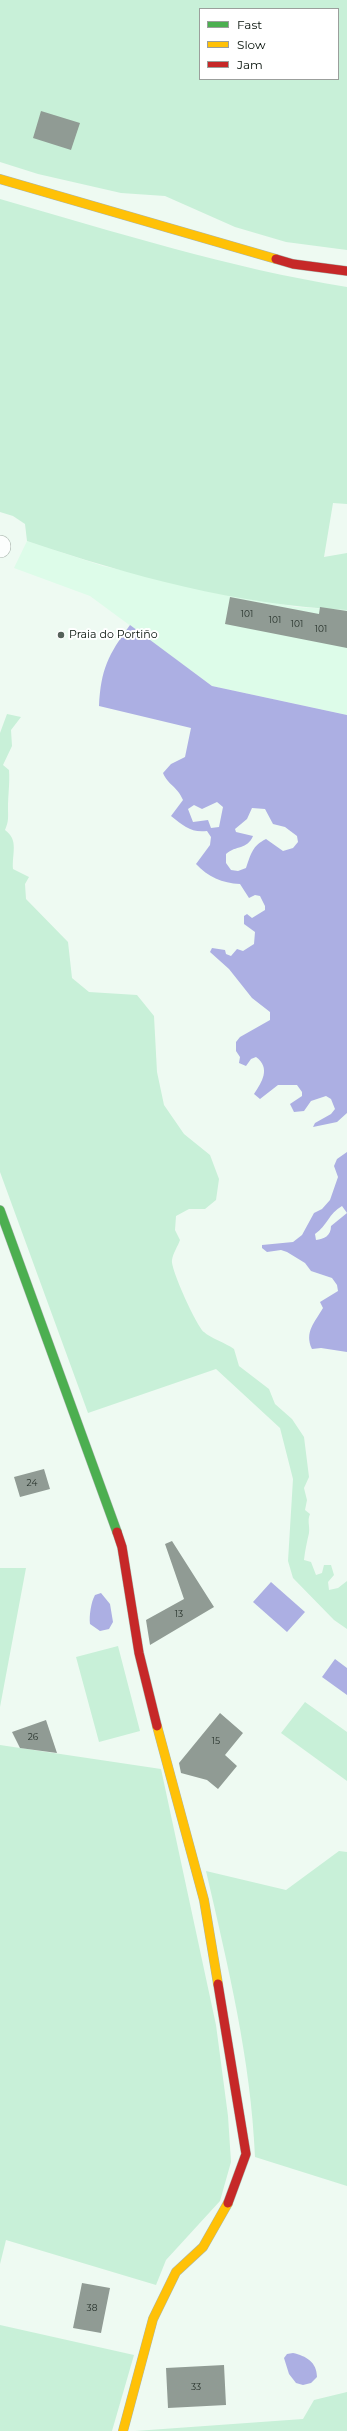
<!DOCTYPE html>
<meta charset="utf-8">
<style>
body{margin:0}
#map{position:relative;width:347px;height:2431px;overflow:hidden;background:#eefaf2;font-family:Montserrat,sans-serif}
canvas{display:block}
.legend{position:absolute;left:199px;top:8px;width:140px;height:72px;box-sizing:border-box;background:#fff;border:1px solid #9b9f9c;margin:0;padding:5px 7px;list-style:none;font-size:12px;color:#040f08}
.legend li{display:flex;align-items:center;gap:8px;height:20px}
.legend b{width:20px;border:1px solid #9b9f9c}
</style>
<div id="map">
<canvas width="347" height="2431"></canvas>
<ul class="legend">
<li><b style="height:5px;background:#4caf50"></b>Fast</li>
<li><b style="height:5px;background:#ffc107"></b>Slow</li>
<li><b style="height:5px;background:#c62828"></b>Jam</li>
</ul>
</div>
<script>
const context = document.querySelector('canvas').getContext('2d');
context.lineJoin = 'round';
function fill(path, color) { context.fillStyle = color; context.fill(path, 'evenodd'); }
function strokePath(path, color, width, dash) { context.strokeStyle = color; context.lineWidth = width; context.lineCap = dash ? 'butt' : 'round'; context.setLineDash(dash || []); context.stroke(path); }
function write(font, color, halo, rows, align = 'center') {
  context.font = font + ' Montserrat,sans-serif'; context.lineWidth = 4; context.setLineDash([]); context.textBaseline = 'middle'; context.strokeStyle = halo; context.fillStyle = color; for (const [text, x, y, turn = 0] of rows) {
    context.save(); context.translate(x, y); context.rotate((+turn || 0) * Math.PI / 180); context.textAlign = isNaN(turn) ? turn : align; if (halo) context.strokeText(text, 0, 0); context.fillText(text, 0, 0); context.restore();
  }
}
fill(new Path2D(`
 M27,541L103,566L295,607L347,610V715L212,686L90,596L14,568Z`), '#ddfce9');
fill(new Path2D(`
 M0,0H347V250L286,242L235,227L165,196L121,193L38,174L0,162ZM200,9H338V79H200Z
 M0,199C115,232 229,268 347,287V504L333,503L324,557L347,553V610C237,605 131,576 27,541L25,524L13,516L0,512Z
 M7,714L21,717L11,730L12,746L3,765L9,770C10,783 8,795 8,808C8,817 9,821 5,830C19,840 12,853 13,869L29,877L25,884L26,899L68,942L72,978L89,992L137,995L154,1016L157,1072L164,1105L184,1134L210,1155L219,1179L216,1200L205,1209H189L176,1216L175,1230L180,1240C178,1246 173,1253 172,1260C170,1268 197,1327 204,1332C210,1338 226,1343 234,1349L239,1366L269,1389L275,1404L292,1419L304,1437L309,1477L304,1488L307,1500L305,1510L310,1514C307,1521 310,1525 309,1533C307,1542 305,1550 304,1560L311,1562L316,1575L322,1573L324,1565H331L334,1575L328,1582L329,1590L338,1588L347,1581V1629L334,1620L293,1578L288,1561L293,1479L280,1428L216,1369L88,1413L0,1172V733Z
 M0,1568H26L0,1707Z
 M118,1646L140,1731L99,1742L76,1657Z
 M305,1702L347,1732V1781L281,1733Z
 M0,1745L161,1769L216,2025L228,2116L231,2162L220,2201L166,2260L156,2285L6,2240L0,2264Z
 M339,1851L347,1852V2186L255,2157C251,2060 228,1966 206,1871L286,1890Z
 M0,2325L134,2355L112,2431H0Z
 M347,2392V2431H135L303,2419L314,2400Z`), '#c8f0d8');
fill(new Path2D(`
 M130,625L212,686L347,715V1113L337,1122L313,1127L315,1123L331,1114L335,1109L331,1099L326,1096L311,1101L304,1111L294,1112L290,1104L302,1096V1092L297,1085H278L260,1099L254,1094C262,1082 271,1068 256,1057L251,1059L246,1066L239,1063L240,1057L236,1051V1042L240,1037L270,1020V1012L252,998L229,969L210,952L212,948L225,950L226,954L231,956L237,949L243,951L254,944L255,932L244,924V916L247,914L252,918L265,910V906L260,896L255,895L249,898L240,884C222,883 208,877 196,864L210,845L211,837L207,831C191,833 184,826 171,816L183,800C177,786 168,785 163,773L171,764L185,757L191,728L99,706C101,669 108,655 130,625ZM217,802L223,807L219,827L211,828L208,820L193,822L188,809L194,805L202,809ZM252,808L265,809L273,824L285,827L297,836L298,842L293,848L283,851L266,839C252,846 251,854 246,868L238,871L231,870L226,863V854C236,845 247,850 253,836L236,832L235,829L247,819Z
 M347,1152V1352L321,1348L312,1349C304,1332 315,1322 323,1308L320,1302L338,1291L337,1285L332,1278L311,1271L305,1263L287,1252L281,1250L267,1252L262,1248V1245L293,1242L302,1235L314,1213L322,1209L330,1200L338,1177L334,1166L337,1159ZM342,1206L347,1213L331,1226C331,1236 324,1239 316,1240L315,1234C327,1226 329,1213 342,1206Z
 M271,1582L305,1612L287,1632L253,1602Z
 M101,1593L110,1604L113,1622L109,1629L100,1631L90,1624C89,1616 91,1602 95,1595Z
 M335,1659L347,1668V1695L322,1677Z
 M293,2353C306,2356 317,2362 317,2377L311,2383L303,2385L296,2383L289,2374L284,2358L287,2354Z`), '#acafe3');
fill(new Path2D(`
 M41,111L80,123L71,150L33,138Z
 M230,597L319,614L320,607L347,611V648L225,624Z
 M44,1469L50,1489L20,1497L14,1477Z
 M172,1541L214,1607L150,1645L146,1620L184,1599L165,1544Z
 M220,1713L243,1733L225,1755L237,1766L218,1789L207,1780L181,1773L179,1763Z
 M46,1720L57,1753L20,1748L12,1732Z
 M82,2283L110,2288L101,2333L73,2328Z
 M224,2365L226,2405L168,2408L166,2368Z`), '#909b94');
const street = new Path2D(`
 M0,546V547`);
const fast = new Path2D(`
 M0,1210L117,1532`);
const slow = new Path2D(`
 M0,179L276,259
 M157,1726L204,1900L218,1984
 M123,2431L153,2319L176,2272L203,2247L228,2203`);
const jam = new Path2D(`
 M276,259L293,264L347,271
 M117,1532L122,1547L139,1653L157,1726
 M218,1984L246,2154L228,2203`);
strokePath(street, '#aab6ae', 22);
strokePath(fast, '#aab6ae', 10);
strokePath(slow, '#aab6ae', 10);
strokePath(jam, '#aab6ae', 10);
strokePath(street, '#fcfefd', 21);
strokePath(fast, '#4caf50', 9);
strokePath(slow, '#ffc107', 9);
strokePath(jam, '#c62828', 9);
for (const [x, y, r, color] of [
 [61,635,4,"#56615a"]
]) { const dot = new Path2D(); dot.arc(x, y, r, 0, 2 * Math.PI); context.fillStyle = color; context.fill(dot); strokePath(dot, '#fff', 1.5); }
write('9px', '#27322b', null, [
 ["101",247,614],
 ["101",275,620],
 ["101",297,624],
 ["101",321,629],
 ["24",32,1483],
 ["13",179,1614],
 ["26",33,1737],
 ["15",216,1741],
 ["38",92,2308],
 ["33",196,2387]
]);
write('11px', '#040f08', '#fff', [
 ["Praia do Portiño",69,635]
], 'left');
</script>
